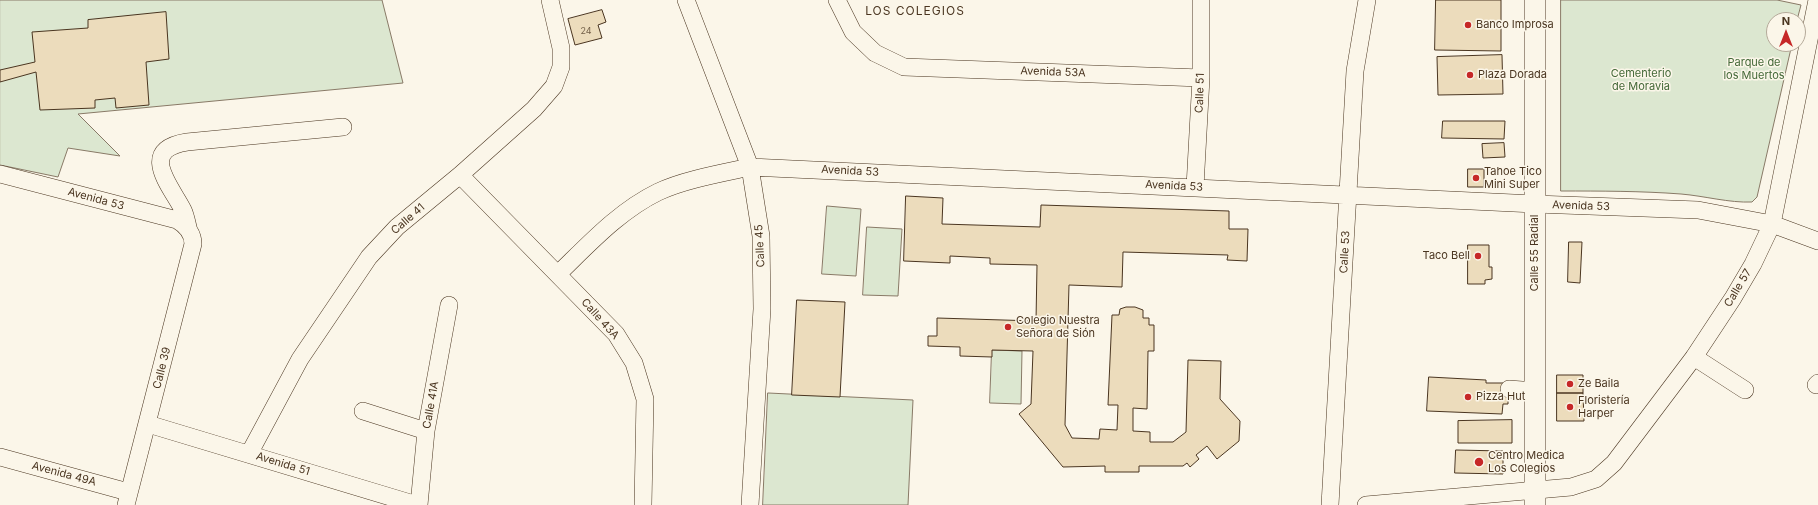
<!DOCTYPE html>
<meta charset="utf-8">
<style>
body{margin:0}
#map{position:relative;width:1818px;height:505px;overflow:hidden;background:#fbf6e9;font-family:Inter,sans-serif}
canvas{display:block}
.north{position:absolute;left:1766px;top:12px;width:40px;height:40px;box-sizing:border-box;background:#fbf6e9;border:1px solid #b4a999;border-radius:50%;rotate:0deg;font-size:11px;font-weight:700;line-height:16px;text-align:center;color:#4a3520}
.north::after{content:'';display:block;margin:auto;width:14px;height:18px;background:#c62828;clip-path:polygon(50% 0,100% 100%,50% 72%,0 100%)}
</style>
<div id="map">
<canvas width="1818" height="505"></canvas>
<div class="north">N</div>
</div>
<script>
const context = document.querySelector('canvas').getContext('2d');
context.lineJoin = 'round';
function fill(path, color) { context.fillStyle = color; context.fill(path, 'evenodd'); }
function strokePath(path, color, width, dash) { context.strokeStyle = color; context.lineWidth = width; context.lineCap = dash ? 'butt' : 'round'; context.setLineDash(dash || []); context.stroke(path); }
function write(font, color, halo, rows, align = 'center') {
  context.font = font + ' Inter,sans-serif'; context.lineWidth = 3; context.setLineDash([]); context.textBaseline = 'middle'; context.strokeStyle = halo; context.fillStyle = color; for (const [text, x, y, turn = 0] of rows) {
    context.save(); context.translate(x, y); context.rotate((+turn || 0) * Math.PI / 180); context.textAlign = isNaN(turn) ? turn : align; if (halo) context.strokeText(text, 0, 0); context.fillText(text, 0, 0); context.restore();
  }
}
const green = new Path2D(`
 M0,0H382L403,83L78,114L120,156L68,148L58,177L0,165Z
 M1561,0H1777L1801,5L1797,20H1774V44H1792L1757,197L1752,202C1729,203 1705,196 1681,194C1641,191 1601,191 1561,191Z
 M827,206L861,209L856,276L822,274Z
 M867,227L902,229L898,296L863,295Z
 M992,350L1022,351L1021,404L990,403Z
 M768,393L913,400L908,505H763Z`);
fill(green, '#dce7d0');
strokePath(green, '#887966', 1);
const building = new Path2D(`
 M1436,0H1501V51L1435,50Z
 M602,10L606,22L598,25L602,38L575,45L568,19Z
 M166,12L169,59L146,62L149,105L116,108L115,98L95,100V108L40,110L36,72L0,82V70L35,62L32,32L88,28V20Z
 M1502,55L1503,94L1438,95L1437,57Z
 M1443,121H1505L1504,139L1442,138Z
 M1504,143L1505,157L1483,158L1482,144Z
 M1468,169H1484V187H1468Z
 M906,196L943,198L942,224L1040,227L1041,205L1229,211V229H1248L1247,261L1227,260L1228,255L1123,252L1122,287L1069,285L1065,425L1072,438L1099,439L1100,429L1117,430L1118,405H1108L1112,315H1119L1120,309L1126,307H1135L1143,310V318H1149V325H1154V351H1148L1147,409L1133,408V431L1150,432V442H1173L1186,432L1188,360L1221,361L1220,399L1240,421L1239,441L1217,459L1207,446L1196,455L1199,459L1190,467L1187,463L1183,466H1139V472H1105V466L1063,467L1019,414L1031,404L1033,351L992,350V357L960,356V347L928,346V336H937V318L1036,321L1037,265L990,264V258L950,256V263L904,261Z
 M1569,242H1582L1580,283L1568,282Z
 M1468,245H1489V267H1492V279L1485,280V284H1468Z
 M797,300L845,302L840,397L792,395Z
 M1557,375H1583V393H1557Z
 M1429,377L1486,380V383H1508V404H1503L1502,414L1427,411Z
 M1557,393H1583L1584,421H1557Z
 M1512,420V443H1458V421Z
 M1456,450L1503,451V474L1455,473Z`);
fill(building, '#ecdcbc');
strokePath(building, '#4a3520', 1);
const minor = new Path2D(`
 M686,0L750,167L761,236L762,309L750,505
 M837,0L853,32L875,53L904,67L1201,78
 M0,174L177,220C187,226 193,233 193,244L126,505
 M460,175L616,334L634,363L645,399L643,505
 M1195,187L1201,78V0
 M189,231C187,224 186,216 183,210C171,186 137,150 187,142L343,127
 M558,274C589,244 619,211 658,192C683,180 722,173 750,167L1535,204L1698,210L1772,224L1818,241
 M1694,357L1745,390
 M1816,385L1818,383
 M1509,389L1535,391
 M363,411L426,431
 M148,424L417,505
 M249,454L300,359L369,257L397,227L460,175L534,109L554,86L561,67V48L550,0
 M0,457L128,492
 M419,505L426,431L449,305
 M1330,505L1355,71L1367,0
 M1366,505L1571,487L1596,479L1614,463L1694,357L1733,298L1753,264L1772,224L1817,0`);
const major = new Path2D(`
 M1535,505V0`);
strokePath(minor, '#4a3520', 18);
strokePath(major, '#4a3520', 22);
strokePath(minor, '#fbf6e9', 17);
strokePath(major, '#fbf6e9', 21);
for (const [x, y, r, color] of [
 [1468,25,4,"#c62828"],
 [1470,75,4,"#c62828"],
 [1476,178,4,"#c62828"],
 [1478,256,4,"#c62828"],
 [1008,327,4,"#c62828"],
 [1570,384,4,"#c62828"],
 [1468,397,4,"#c62828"],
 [1570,407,4,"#c62828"],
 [1479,462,5,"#c62828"]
]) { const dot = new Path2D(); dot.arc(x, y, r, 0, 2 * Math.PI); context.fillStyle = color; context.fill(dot); strokePath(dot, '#fbf6e9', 1.5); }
write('9px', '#725f47', null, [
 ["24",586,31]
]);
write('11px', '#4a3520', '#fbf6e9', [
 ["Banco Improsa",1476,25],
 ["Plaza Dorada",1478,75],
 ["Tahoe Tico",1484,172],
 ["Mini Super",1484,185],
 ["Taco Bell",1470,256,"right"],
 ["Colegio Nuestra",1016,321],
 ["Señora de Sión",1016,334],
 ["Ze Baila",1578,384],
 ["Pizza Hut",1476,397],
 ["Floristería",1578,401],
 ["Harper",1578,414],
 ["Centro Medica",1488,456],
 ["Los Colegios",1488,469]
], 'left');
write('11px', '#436837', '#fbf6e9', [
 ["Parque de",1754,63],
 ["los Muertos",1754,76],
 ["Cementerio",1641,74],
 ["de Moravia",1641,87]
]);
write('11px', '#4a3520', '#fbf6e9', [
 ["Avenida 53A",1053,72,2],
 ["Calle 51",1200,93,-88],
 ["Avenida 53",850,171,3],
 ["Avenida 53",1174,186,3],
 ["Avenida 53",96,199,15],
 ["Avenida 53",1581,206,2],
 ["Calle 41",408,219,-41],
 ["Calle 45",760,246,-93],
 ["Calle 53",1345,252,-87],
 ["Calle 55 Radial",1535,253,-90],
 ["Calle 57",1738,288,-59],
 ["Calle 43A",600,319,48],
 ["Calle 39",162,368,-76],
 ["Calle 41A",431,405,-80],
 ["Avenida 51",283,464,17],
 ["Avenida 49A",64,474,15]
]);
context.letterSpacing = '1px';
write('12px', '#4a3520', '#fbf6e9', [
 ["LOS COLEGIOS",915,11]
]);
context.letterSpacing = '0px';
</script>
